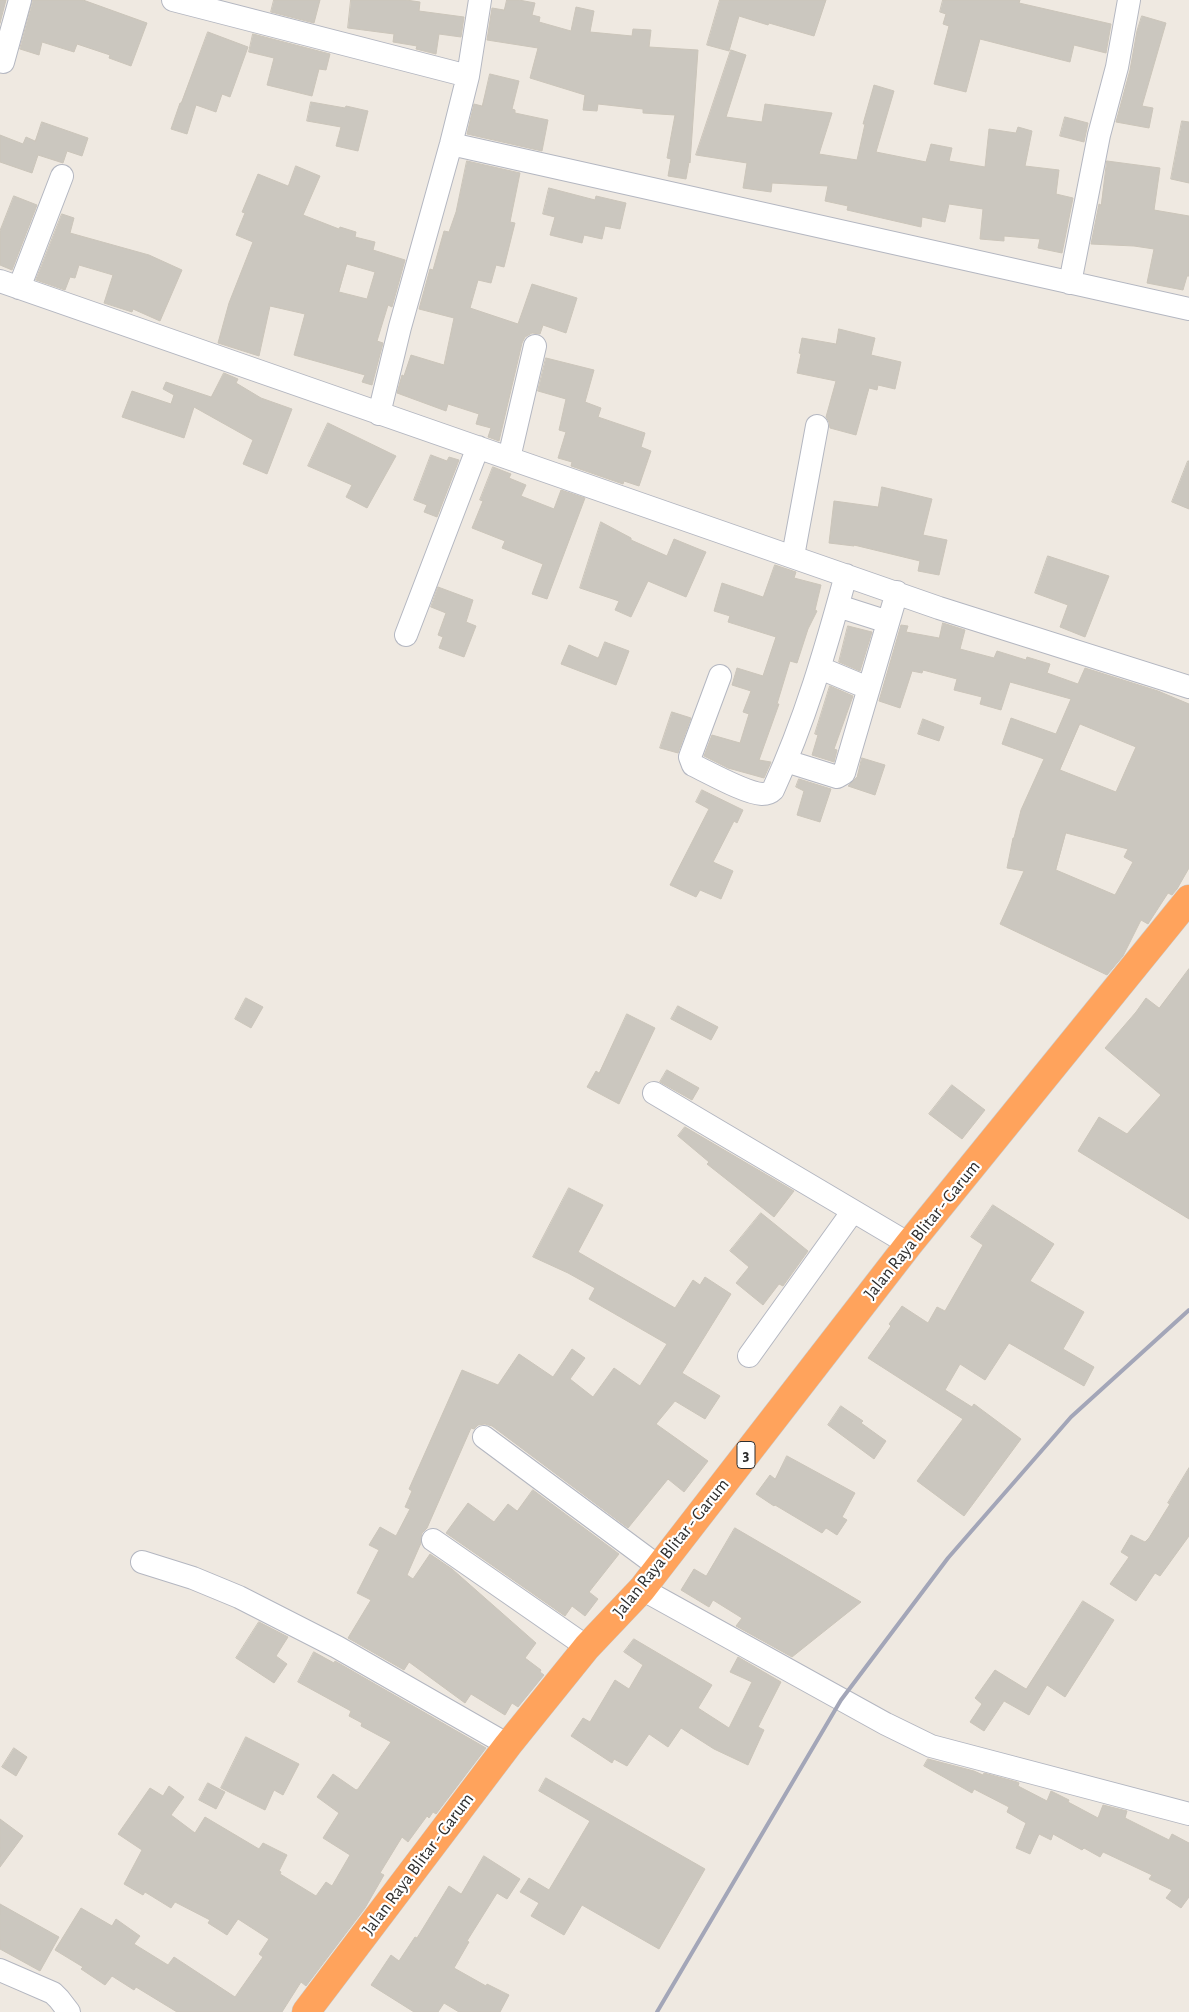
<!DOCTYPE html>
<style>
body{margin:0}
canvas{display:block;background:#efe9e1}
</style>
<canvas width="1189" height="2012"></canvas>
<script>
const context = document.querySelector('canvas').getContext('2d');
context.lineJoin = 'round';
function fill(path, color) { context.fillStyle = color; context.fill(path, 'evenodd'); }
function strokePath(path, color, width, dash) { context.strokeStyle = color; context.lineWidth = width; context.lineCap = dash ? 'butt' : 'round'; context.setLineDash(dash || []); context.stroke(path); }
function write(font, color, halo, rows, align = 'center') {
  context.font = font + ' "Alegreya Sans",sans-serif'; context.lineWidth = 4.5; context.setLineDash([]); context.textBaseline = 'middle'; context.strokeStyle = halo; context.fillStyle = color; for (const [text, x, y, turn = 0] of rows) {
    context.save(); context.translate(x, y); context.rotate((+turn || 0) * Math.PI / 180); context.textAlign = isNaN(turn) ? turn : align; if (halo) context.strokeText(text, 0, 0); context.fillText(text, 0, 0); context.restore();
  }
}
const building = new Path2D(`
 M0,0H6L0,23Z
 M33,0H83L147,23L131,66L109,58L110,55L77,44L74,52L42,42L39,55L20,49Z
 M274,0H320L314,23L271,12Z
 M351,0H406L420,2L419,11L464,17L461,37L439,34L436,54L416,49L417,46L393,42L394,34L348,28Z
 M507,0H519L535,3L532,15L540,17L539,22L571,31L576,7L594,11L590,32L632,36L633,29L651,30L649,47L698,50L690,163L689,162L686,179L668,176L671,159L667,158L675,115L643,113V109L598,104L597,111L583,110L585,95L530,78L538,48L487,40L492,8L504,10Z
 M720,0H826L814,36L769,23L768,25L739,16L729,51L707,45Z
 M943,0H1020L1019,3L1111,24L1106,53L1074,45L1070,62L980,39L966,92L934,84L949,26L943,24L946,14L940,12Z
 M1142,16L1166,23L1142,106L1153,108L1149,128L1116,122L1130,70L1137,31Z
 M208,32L248,47L230,97L222,94L216,112L196,105L187,134L171,129L180,103H181Z
 M253,34L330,54L326,70L319,69L312,96L267,85L274,58L249,52Z
 M731,50L746,55L726,117L762,122L765,104L832,113L819,154L857,160L865,124H863L874,85L894,91L876,152L926,162L931,144L952,148L949,161L985,167L989,129L1016,133L1018,127L1032,131L1025,166L1059,170L1056,194L1073,198L1062,253L1038,248L1040,239L1004,236V241L980,239L983,209L949,204L945,222L922,217L921,227L847,210L848,206L825,201L828,186L772,183L771,192L743,188L747,163L696,155Z
 M490,74L519,81L512,109L515,110V113L548,120L542,151L467,134L474,104L482,106Z
 M311,102L345,108L346,106L368,111L358,151L336,146L341,127L307,121Z
 M1065,117L1088,123L1084,142L1060,136Z
 M1182,121L1189,122V183L1171,179Z
 M42,122L88,138L82,156L67,151L63,163L38,155L32,173L0,162V135L23,144L26,137L35,141Z
 M467,161L520,173L510,222L515,223L504,267L496,265L491,283L478,280L470,308L518,324L532,284L577,298L566,333L543,325L540,334L532,333L525,337L522,343L499,441L488,437L491,428L476,424L479,414L448,404L446,411L397,393L402,375L404,376L411,355L444,365L454,318L419,309L430,269L433,270L444,231L449,232L456,212Z
 M1107,161L1160,168L1154,210L1189,216V276H1187L1183,290L1147,283L1154,249L1134,246L1091,244L1099,204L1101,205Z
 M296,166L320,176L303,215L339,229L340,227L356,232L355,237L375,242L373,250L405,260L392,307L388,305L377,341L383,343L372,385L362,382L365,375L294,355L305,314L270,306L259,356L218,343L229,303L253,242L236,235L245,213L242,212L258,174L288,186ZM347,264L375,272L367,299L339,292Z
 M549,188L595,200L596,196L626,203L620,229L605,226L602,239L584,235L582,243L550,235L555,217L543,214Z
 M14,196L37,205L12,270L0,265V231Z
 M62,214L74,218L70,233L149,255L182,270L160,321L133,309L132,312L104,303L113,275L79,265L75,278L70,277L65,290L36,280Z
 M839,329L875,338L871,355L901,362L895,389L878,385L877,390L869,388L856,435L830,428L829,422L826,417L836,381L797,373L801,354L799,353L802,338L836,344Z
 M546,358L594,370L585,402L601,408L598,417L645,433L641,447L651,451L639,486L624,481L623,484L571,466L572,462L558,458L566,432L559,430L566,399L538,391Z
 M224,373L238,379L236,383L261,398L292,409L267,474L243,464L253,440L194,407L184,438L122,417L132,391L171,404L174,395L163,389L166,382L211,397Z
 M328,423L396,456L367,508L346,497L352,485L308,466Z
 M431,455L447,461L449,457L459,460L437,517L424,512L427,505L414,500Z
 M1188,461H1189V509L1172,502Z
 M493,467L511,474L509,478L526,485L521,496L554,509L561,490L585,498L547,599L532,594L543,564L502,548L505,541L472,528L483,501L480,500Z
 M882,487L932,499L923,535L947,540L939,575L918,571L920,561L854,545V546L829,543L834,501L878,507Z
 M601,522L631,538V540L667,556L674,539L706,552L686,597L648,581L631,617L615,610L619,601L580,588Z
 M1048,556L1109,576L1085,637L1060,627L1068,605L1035,593Z
 M775,565L796,572L794,578L821,585L815,610L817,611L808,629L797,663L790,661L777,704H779L759,760L771,762L764,778L728,768L704,756L712,735L740,743L749,714L743,712L751,691L732,685L737,668L763,676L776,637L728,622L730,616L714,611L722,583L763,597Z
 M438,587L473,600L466,622L476,626L464,657L439,648L443,637L438,635L446,613L431,607Z
 M943,623L965,630L960,649L994,658L997,651L1026,660L1027,657L1050,664L1047,673L1078,684L1085,668L1158,691L1189,704V868L1177,889L1172,895L1168,893L1148,924L1141,920L1123,956L1107,975L1000,924L1024,871L1007,868L1013,838H1014L1021,810L1044,759L1002,744L1011,718L1056,734L1071,699L1010,682L1001,710L980,704L982,697L954,690L957,679L923,670L922,673L912,671L900,708L879,701L901,625L908,626L906,632L939,638ZM1080,724L1136,747L1116,792L1060,770ZM1066,833L1128,849L1124,857L1133,862L1115,895L1056,870Z
 M848,626L872,632L860,671L839,662Z
 M605,642L629,651L616,685L561,664L569,645L598,658Z
 M830,686L853,696L834,749L837,750L834,762L812,755L818,735L815,734Z
 M672,712L691,718L678,753L660,748Z
 M923,719L944,727L939,741L918,734Z
 M862,758L885,765L875,795L848,786L857,777Z
 M799,779L831,789L820,822L797,815L804,791L796,787Z
 M702,790L743,810L737,823L734,821L713,862L733,871L721,899L700,890L696,897L670,885L709,809L696,802Z
 M1189,969V1219L1078,1151L1099,1117L1127,1134L1161,1095L1105,1048L1136,1012L1146,998L1159,1008Z
 M246,998L263,1007L251,1028L235,1019Z
 M678,1006L718,1027L711,1040L671,1019Z
 M627,1014L655,1028L619,1104L587,1087L596,1071L599,1073Z
 M667,1070L699,1088L692,1100L660,1082Z
 M952,1085L985,1110L962,1139L929,1114Z
 M685,1127L794,1191L774,1217L707,1164L709,1162L678,1136Z
 M569,1188L603,1205L578,1252L675,1308L693,1280L700,1285L705,1277L731,1294L682,1373L720,1396L705,1419L675,1401L656,1424L708,1461L684,1492L668,1479L628,1528L492,1426L485,1424L478,1425L474,1429L471,1428L427,1528L422,1533L421,1543L407,1575L413,1579L430,1554L452,1569L536,1643L525,1658L541,1670L540,1672L544,1675L518,1707L512,1703L505,1715L471,1694L465,1703L409,1662L404,1670L348,1638L371,1600L357,1593L379,1550L369,1545L380,1527L396,1536L410,1509L405,1507L412,1491L409,1489L462,1370L498,1385L519,1354L553,1377L572,1349L585,1358L570,1379L593,1397L614,1368L640,1386L667,1344L589,1299L595,1288L568,1273L533,1257Z
 M993,1205L1054,1244L1030,1281L1084,1312L1063,1349L1094,1367L1084,1386L1009,1343L985,1380L960,1364L945,1390L972,1407L974,1404L1021,1439L964,1516L917,1481L963,1419L868,1358L891,1326L889,1324L902,1306L928,1323L937,1307L945,1311L983,1245L971,1237Z
 M761,1213L808,1251L783,1286L779,1284L763,1305L736,1283L749,1267L730,1251Z
 M841,1406L863,1421L861,1423L886,1441L874,1459L828,1425Z
 M787,1456L855,1493L842,1517L847,1520L837,1535L826,1528L822,1533L775,1505L774,1506L756,1494L770,1475L775,1479Z
 M1189,1468V1536L1160,1576L1155,1573L1136,1601L1110,1584L1129,1557L1121,1552L1131,1535L1145,1542L1149,1538L1170,1504L1168,1503Z
 M533,1490L619,1554L589,1592L598,1599L585,1616L572,1606L565,1616L446,1533L468,1503L494,1522L508,1504L517,1511Z
 M735,1528L783,1556L861,1602L792,1657L736,1626L742,1618L713,1600L709,1607L681,1590L694,1569L706,1576Z
 M1083,1601L1114,1620L1065,1697L1047,1685L1029,1715L1004,1701L984,1731L970,1722L982,1704L975,1698L995,1670L1026,1689Z
 M259,1622L288,1637L276,1656L287,1664L274,1683L236,1658Z
 M634,1639L712,1685L698,1708L729,1728L752,1682L730,1672L738,1657L781,1682L758,1727L764,1730L748,1765L714,1749L681,1728L668,1747L649,1734L627,1766L614,1759L612,1763L571,1736L583,1718L590,1722L615,1680L629,1689L643,1665L624,1652Z
 M314,1652L334,1663L335,1661L486,1748L436,1814L433,1812L429,1818L427,1816L408,1842L402,1837L380,1873L384,1875L365,1908L306,1986L301,1982L282,2012H177L136,1987L134,1990L112,1976L105,1985L81,1969L83,1967L55,1950L81,1908L112,1926L116,1919L140,1936L134,1944L168,1965L174,1957L235,1997L263,1957L259,1954L269,1939L238,1919L227,1935L208,1923L210,1920L175,1902L171,1908L145,1892L143,1895L124,1884L142,1850L118,1834L150,1788L163,1796L169,1786L184,1797L171,1815L195,1833L205,1817L259,1849L263,1843L287,1855L279,1871L281,1872L280,1874L316,1896L326,1882L332,1886L350,1855L323,1838L339,1813L317,1797L333,1774L356,1790L358,1789L391,1742L361,1726L362,1723L349,1716L351,1711L298,1682Z
 M246,1737L299,1764L283,1795L274,1790L265,1810L221,1788Z
 M14,1748L27,1757L16,1776L2,1767Z
 M928,1759L974,1771L983,1775L984,1773L1017,1782L1019,1783L1018,1786L1047,1801L1051,1791L1069,1800L1068,1802L1098,1818L1103,1805L1127,1811L1125,1818L1169,1840L1172,1834L1189,1843V1897L1181,1908L1166,1898L1172,1890L1149,1879L1152,1875L1103,1852L1100,1857L1084,1848L1082,1850L1053,1834L1051,1840L1039,1834L1030,1854L1016,1848L1026,1823L1007,1812L1009,1807L974,1789L972,1793L924,1766Z
 M546,1778L705,1869L659,1949L582,1905L564,1935L531,1916L539,1903L520,1892L529,1878L549,1890L590,1821L539,1791Z
 M208,1783L225,1792L216,1809L199,1800Z
 M0,1819L23,1836L0,1867Z
 M484,1856L520,1879L507,1899L497,1893L467,1941L469,1942L454,1968L486,1986L487,1984L509,1995L500,2012H459L444,2003L438,2012H414L371,1985L391,1955L399,1961L415,1937L417,1938L449,1886L461,1894Z
 M0,1904L59,1937L40,1971L0,1949Z`);
fill(building, '#cbc7bf');
strokePath(building, '#cbc5ba', 1);
const minor = new Path2D(`
 M173,0L468,76
 M3,62L20,0
 M451,144L1189,309
 M0,281L939,608L1189,687
 M1070,283L1099,135L1117,67L1129,0
 M19,288L62,176
 M379,414L400,327L451,144L468,76L480,0
 M509,458L535,346
 M793,556L817,426
 M838,606L888,622
 M406,635L478,447
 M820,668L868,688
 M720,676L690,757L693,765C710,773 745,793 762,794C767,794 770,793 773,790C805,721 826,648 846,575
 M786,761L837,777L844,773L897,592
 M654,1093L909,1244
 M749,1356L853,1211
 M484,1437L659,1567
 M433,1540L587,1647
 M142,1562L193,1578L239,1597L337,1647L508,1745
 M642,1589L886,1724L931,1746L1189,1814
 M0,1970L53,1993L59,1999L69,2012`);
const highway = new Path2D(`
 M306,2012L508,1745L587,1647L642,1589L659,1567L909,1244L1189,899`);
strokePath(minor, '#b4b7c1', 24);
strokePath(highway, '#c9c9c9', 29);
strokePath(minor, '#fff', 22);
strokePath(highway, '#ffa35c', 28);
strokePath(new Path2D(`
 M657,2012L841,1700L948,1558L1071,1417L1189,1310`), '#a3a6b8', 4);
for (const [x, y, w] of [
 [746,1455,18]
]) { const box = new Path2D(); box.roundRect(x - w / 2, y - 13.5, w, 27, 4); context.fillStyle = '#fff'; context.fill(box); strokePath(box, '#2e2e2e', 1); }
write('bold 16px', '#2e2e2e', null, [
 ["3",746,1455]
]);
write('18px', '#2e2e2e', '#fff', [
 ["Jalan Raya Blitar - Garum",922,1230,-51],
 ["Jalan Raya Blitar - Garum",671,1548,-51],
 ["Jalan Raya Blitar - Garum",418,1864,-53]
]);
</script>
